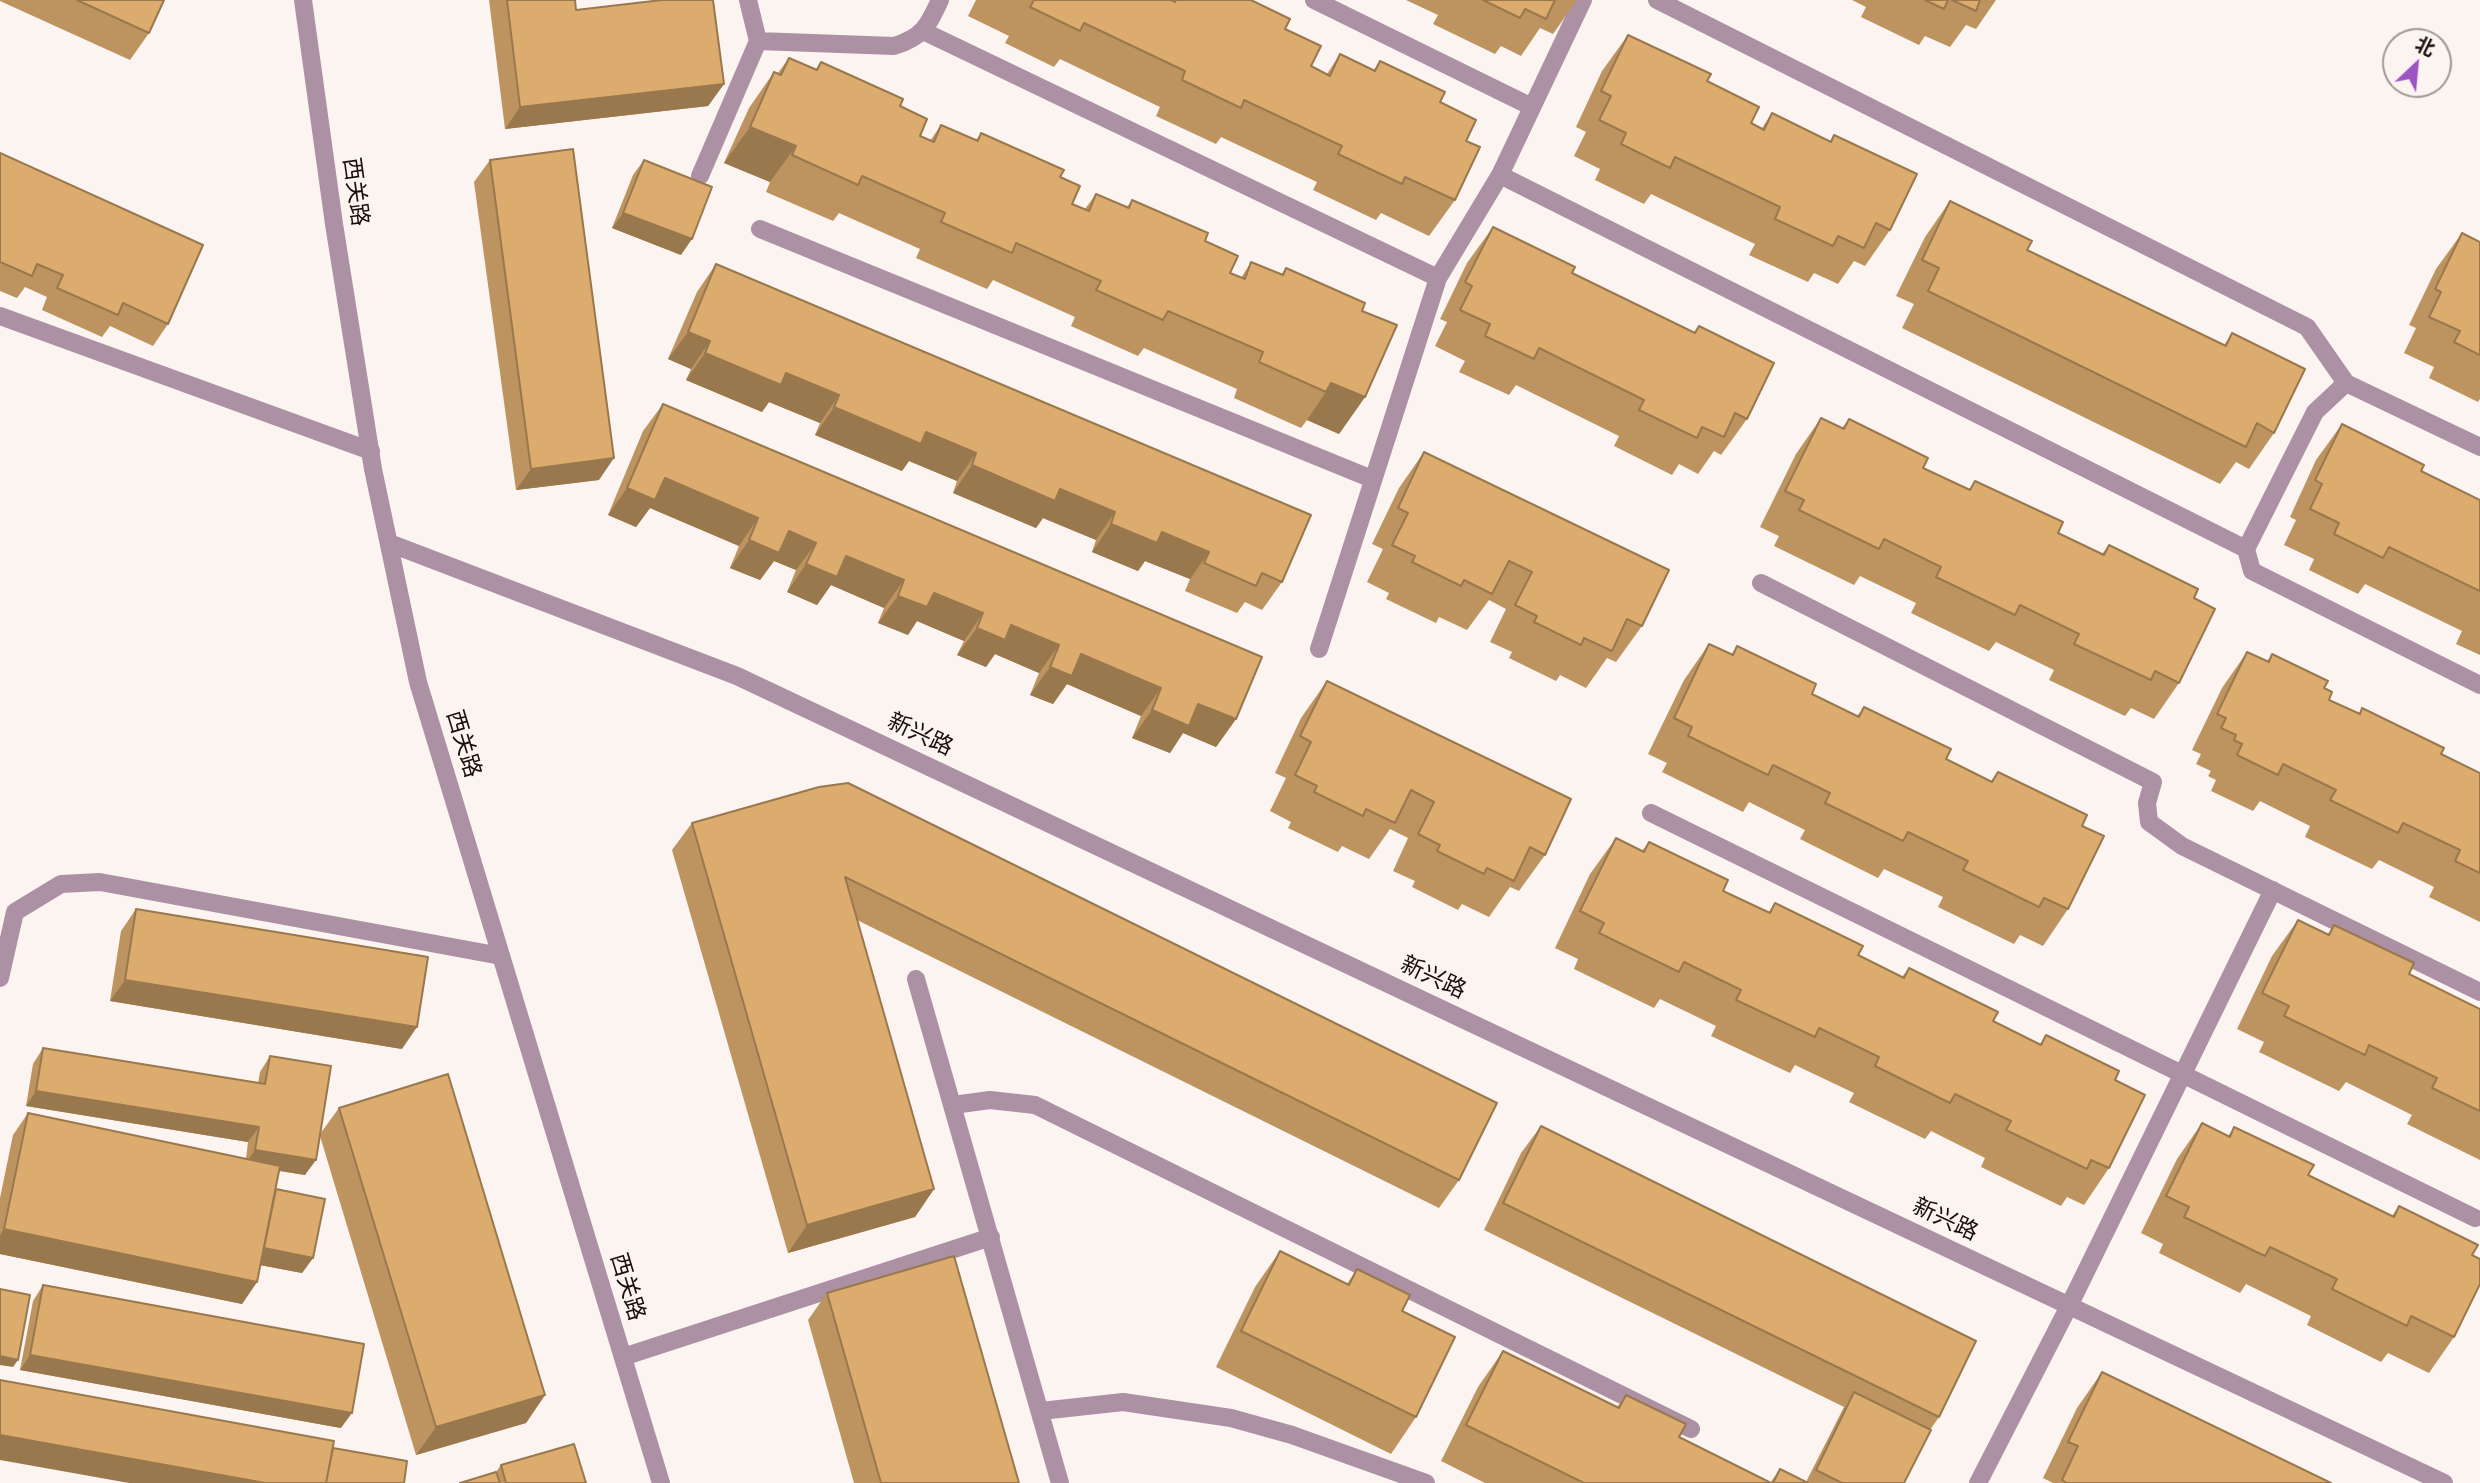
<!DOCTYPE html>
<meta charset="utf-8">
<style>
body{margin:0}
#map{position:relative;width:2480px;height:1483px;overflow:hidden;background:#fbf4f1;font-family:"Noto Sans","Noto Sans SC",sans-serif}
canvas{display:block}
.north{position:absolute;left:2382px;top:28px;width:70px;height:70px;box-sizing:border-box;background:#fbf4f1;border:2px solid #a19895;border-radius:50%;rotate:26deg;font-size:19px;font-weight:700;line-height:28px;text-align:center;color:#1a0e0a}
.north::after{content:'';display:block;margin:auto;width:24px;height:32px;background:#9f54c6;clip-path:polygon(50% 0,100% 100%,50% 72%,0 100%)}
</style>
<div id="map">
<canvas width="2480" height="1483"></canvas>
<div class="north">北</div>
</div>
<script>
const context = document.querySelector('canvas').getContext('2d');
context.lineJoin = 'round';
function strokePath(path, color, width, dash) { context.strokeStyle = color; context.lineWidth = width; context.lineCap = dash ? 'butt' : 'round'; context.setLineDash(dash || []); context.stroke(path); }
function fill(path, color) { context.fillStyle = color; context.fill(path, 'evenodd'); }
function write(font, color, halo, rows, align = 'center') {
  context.font = font + ' "Noto Sans","Noto Sans SC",sans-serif'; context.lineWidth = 5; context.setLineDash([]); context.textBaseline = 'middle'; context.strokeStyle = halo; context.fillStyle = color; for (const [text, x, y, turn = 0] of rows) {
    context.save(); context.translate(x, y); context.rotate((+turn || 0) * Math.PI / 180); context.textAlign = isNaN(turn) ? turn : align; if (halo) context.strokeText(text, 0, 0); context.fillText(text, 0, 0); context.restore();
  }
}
strokePath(new Path2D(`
 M1314,0L1532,107
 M1657,0L2307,327L2346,383L2480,447
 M923,31L1438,278
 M758,41L894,46C923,37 928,26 940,0
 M1500,175L2246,549L2252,571L2480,685
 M700,176L758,41L748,0
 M760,229L1372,479
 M0,316L371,451
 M2246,549L2315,412L2346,383
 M1761,583L2153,782L2147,803L2149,822L2182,846L2480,992
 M1319,649L1438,278L1500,175L1583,0
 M1651,813L2475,1218
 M0,978L15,912L61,884L100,882L501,956
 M916,979L1060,1483
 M953,1105L990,1100L1035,1105L1691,1429
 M2069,1306L2273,890
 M623,1357L991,1237
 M1041,1411L1123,1402L1231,1418L1292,1435L1426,1483`), '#ac90a3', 18);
strokePath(new Path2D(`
 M389,543L737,676L2444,1483
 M1978,1483L2069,1306`), '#ac90a3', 18);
strokePath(new Path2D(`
 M303,0L334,224L373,469L418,682L661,1483`), '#ac90a3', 18);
fill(new Path2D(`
 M0,0H164L149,33L130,60L0,1Z
 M489,0H575L576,10L724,84L708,106L505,129Z
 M976,0H1251L1285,29L1311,66L1327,74L1340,54L1373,71L1380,61L1440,102L1466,141L1455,200L1429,236L1381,213L1376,220L1313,190L1317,182L1221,137L1216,144L1156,116L1160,107L1060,59L1054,67L1005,43L1009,36L968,16Z
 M1406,0H1577L1553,34L1540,28L1521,56L1501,46L1495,54L1433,24L1438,15Z
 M1852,0H1996L1976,29L1966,25L1950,47L1925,36L1919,45L1861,17L1866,7Z
 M1628,35L1707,81L1751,123L1762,128L1772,113L1830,141L1834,135L1890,230L1865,266L1854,261L1838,284L1814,273L1808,282L1749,255L1755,244L1651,194L1644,204L1595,180L1600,169L1574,156L1586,132L1576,127L1602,71Z
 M789,58L816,69L821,62L900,106L920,136L930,141L941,125L976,140L981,133L1060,177L1072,204L1085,209L1096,194L1127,207L1132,200L1205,241L1230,273L1241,278L1251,262L1281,275L1286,268L1362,311L1365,397L1339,434L1307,420L1301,428L1234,398L1237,389L1144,348L1138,356L1071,326L1075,317L993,280L987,289L916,258L920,249L839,213L833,221L766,192L770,182L724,163L749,108L774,72L778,73Z
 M0,153L168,324L153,346L110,326L102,337L42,310L47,297L25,287L17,298L0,291Z
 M490,160L599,480L516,490L474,182Z
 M644,160L681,255L612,228L633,175Z
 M1950,201L2027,250L2224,345L2232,333L2274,433L2249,469L2236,462L2220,484L1902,328L1914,304L1896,296L1925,237Z
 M1493,227L1572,273L1694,332L1699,326L1747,419L1721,455L1714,451L1698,474L1679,464L1672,475L1614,446L1619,436L1516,385L1509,395L1459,372L1465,361L1435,346L1447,322L1440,319L1467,263Z
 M2462,233L2480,242V399L2478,402L2429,378L2434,367L2404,353L2416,328L2409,325L2436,269Z
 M716,264L1282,582L1262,610L1245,602L1237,613L1185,591L1190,579L1145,561L1138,571L1092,552L1096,540L1043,518L1036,528L953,493L957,481L909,461L902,471L815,435L820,423L769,402L762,412L686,380L691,369L668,359L697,292Z
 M663,404L1236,719L1216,747L1183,733L1170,753L1132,738L1141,716L1067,684L1053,704L1030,695L1039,673L995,654L986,667L957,655L964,641L917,621L908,635L878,623L884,608L831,585L817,605L787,592L796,570L774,561L760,580L730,568L739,546L650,508L636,527L608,515L643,431Z
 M1821,418L1842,428L1849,419L1923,468L1969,490L1975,481L2058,533L2102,554L2109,545L2194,598L2179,683L2154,719L2131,708L2125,716L2049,680L2054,670L1996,642L1989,651L1911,613L1916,603L1860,576L1854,585L1774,546L1779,536L1760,527L1796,454Z
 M2342,424L2421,471L2480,500V655L2456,644L2462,631L2365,584L2358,594L2309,570L2314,559L2284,545L2296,520L2290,517L2316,460Z
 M1424,452L1642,626L1616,662L1607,658L1586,688L1560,675L1556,681L1509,658L1512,652L1490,642L1506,609L1489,600L1467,630L1439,617L1436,623L1386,599L1389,593L1367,582L1383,549L1372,544L1399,488Z
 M1709,644L1731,655L1737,646L1812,694L1857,716L1864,707L1946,759L1991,781L1998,772L2082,826L2068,909L2043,946L2020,935L2014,944L1938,907L1943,897L1884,869L1878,878L1800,839L1805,830L1749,802L1743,812L1662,772L1667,763L1648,754L1684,680Z
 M2247,652L2267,661L2272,654L2324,688L2329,700L2359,713L2362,708L2441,754L2480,773V922L2429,897L2434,887L2379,860L2372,869L2305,837L2310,826L2260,801L2253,811L2211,791L2216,780L2208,776L2211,771L2196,764L2201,754L2192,750L2222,688Z
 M1327,681L1545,855L1519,891L1510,887L1489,917L1462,904L1458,910L1412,887L1415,881L1393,871L1408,838L1390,829L1369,859L1342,846L1338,852L1288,828L1291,822L1270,811L1286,778L1275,773L1301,718Z
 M819,787L1459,1180L1439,1208L857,920L934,1189L915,1217L788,1253L672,850L692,823Z
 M1616,838L1642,851L1649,842L1723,891L1769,912L1775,903L1858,955L1902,977L1909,968L1993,1021L2040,1044L2046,1035L2115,1080L2109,1168L2084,1205L2067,1197L2061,1206L1981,1167L1985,1158L1931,1131L1925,1139L1849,1102L1854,1093L1795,1065L1790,1073L1711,1036L1716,1026L1660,999L1654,1008L1574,969L1578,959L1555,948L1590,874Z
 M136,909L402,1049L110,1001L121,931Z
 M2298,920L2328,934L2334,925L2409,974L2480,1009V1160L2407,1124L2412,1115L2346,1082L2339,1091L2259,1052L2264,1042L2237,1029L2272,956Z
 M43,1048L258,1083L260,1072L270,1056L320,1134L339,1108L545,1395L526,1423L416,1455L320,1136L305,1175L279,1171L276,1189L313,1258L302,1273L260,1265L257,1282L242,1304L0,1254V1198L13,1135L28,1113L246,1159L248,1142L26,1106L33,1064Z
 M2202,1123L2228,1136L2234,1127L2308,1175L2392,1216L2399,1206L2472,1255L2454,1337L2429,1373L2388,1353L2381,1362L2307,1325L2311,1316L2246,1284L2240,1293L2159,1253L2163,1244L2141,1233L2177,1159Z
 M1541,1126L1939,1417L1930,1430L1904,1483H1485L1441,1461L1478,1387L1503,1351L1617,1407L1626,1395L1679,1437L1770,1483L1780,1469L1806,1482L1844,1407L1484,1230L1521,1153Z
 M1280,1251L1347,1284L1357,1269L1402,1311L1416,1417L1391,1454L1216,1367L1255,1287Z
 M43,1285L341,1428L20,1370L33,1301Z
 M827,1293L1019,1483H854L808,1320Z
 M2102,1372L2331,1483H2053L2043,1478L2077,1408Z
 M501,1465L586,1483H460L496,1472Z`), '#bd945f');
fill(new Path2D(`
 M724,84L708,106L505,129L520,107Z
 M750,127L796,146L770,182L724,163Z
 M623,213L692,239L681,255L612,228Z
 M688,332L710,341L691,369L668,359Z
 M705,353L786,373L839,395L820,423L769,402L762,412L686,380Z
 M1331,383L1365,397L1339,434L1307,420L1326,392Z
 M834,407L926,432L976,453L957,481L909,461L902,471L815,435Z
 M614,458L599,480L516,490L531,469Z
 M972,465L1060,489L1115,512L1096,540L1043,518L1036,528L953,493Z
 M665,478L758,518L739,546L650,508L636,527L608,515L627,488Z
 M1111,524L1162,532L1209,552L1190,579L1145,561L1138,571L1092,552Z
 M789,531L816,543L796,570L774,561L760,580L730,568L749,540Z
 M846,556L904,580L884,608L831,585L817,605L787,592L806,564Z
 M934,593L983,613L964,641L917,621L908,635L878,623L898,596Z
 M1011,625L1059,645L1039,673L995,654L986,667L957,655L977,628Z
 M1081,654L1161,688L1141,716L1067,684L1053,704L1030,695L1050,667Z
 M1198,704L1236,719L1216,747L1183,733L1170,753L1132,738L1152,710Z
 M125,980L417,1027L402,1049L110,1001Z
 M36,1091L259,1127L248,1142L26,1106Z
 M255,1150L316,1160L305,1175L245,1165Z
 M934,1189L915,1217L788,1253L807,1225Z
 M4,1229L257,1282L242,1304L0,1254V1235Z
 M260,1247L313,1258L302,1273L249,1263Z
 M30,1355L352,1413L341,1428L20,1370Z
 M0,1356L18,1360L13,1367L0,1365Z
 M545,1395L526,1423L416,1455L436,1427Z
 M0,1435L265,1483H129L0,1460Z`), '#9a784e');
const building = new Path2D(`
 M77,0H164L149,33Z
 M507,0H575L576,10L662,0H713L724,84L520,107Z
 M1034,0H1171L1175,2L1176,0H1251L1290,19L1285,29L1321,46L1311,66L1330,76L1340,54L1375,71L1380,61L1445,92L1440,102L1476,120L1466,141L1480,147L1455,200L1405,177L1402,184L1338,154L1342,146L1244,100L1241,108L1182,80L1185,71L1084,23L1080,31L1030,7Z
 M1483,0H1555L1546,19L1525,9L1520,18Z
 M1925,0H1948L1944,9Z
 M1952,0H1980L1976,11Z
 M1628,35L1711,74L1707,81L1759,107L1751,123L1764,130L1772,113L1831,142L1834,135L1917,174L1890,230L1876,223L1864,248L1838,236L1833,246L1775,219L1780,207L1675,157L1670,168L1621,144L1626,133L1599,120L1611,96L1601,91Z
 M789,58L817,70L821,62L903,99L900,106L927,119L920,136L934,142L941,125L978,141L981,133L1064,170L1060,177L1080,186L1072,204L1089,211L1096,194L1129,208L1132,200L1208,233L1205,241L1238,256L1230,273L1245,279L1251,262L1283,275L1286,268L1365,303L1362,311L1397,325L1365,397L1331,383L1326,392L1259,362L1263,352L1168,311L1163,320L1096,290L1101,281L1016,243L1012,253L941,222L945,213L862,176L858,185L792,155L796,146L750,127L774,72L781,75Z
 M573,149L614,458L531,469L490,160Z
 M0,153L203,245L168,324L123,303L118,315L57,288L63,275L37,264L32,276L0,262Z
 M644,160L712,187L692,239L623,213Z
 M1950,201L2032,241L2027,250L2226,346L2232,333L2305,369L2274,433L2257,423L2246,447L1928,291L1939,268L1922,260Z
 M1493,227L1575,267L1572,273L1695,333L1699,326L1774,363L1747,419L1735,413L1724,437L1702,427L1697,438L1639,410L1644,400L1539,348L1534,359L1485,336L1490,324L1460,310L1472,286L1465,282Z
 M2462,233L2480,242V355L2454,342L2460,331L2429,317L2441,292L2435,289Z
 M716,264L1311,515L1282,582L1262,573L1256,586L1204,563L1209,552L1162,532L1157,543L1111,524L1115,512L1060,489L1055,501L972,465L976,453L926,432L921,444L834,407L839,395L786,373L781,385L705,353L710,341L688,332Z
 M663,404L1262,657L1236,719L1198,704L1189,726L1152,710L1161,688L1081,654L1072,676L1050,667L1059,645L1011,625L1005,640L977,628L983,613L934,593L927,607L898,596L904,580L846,556L837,577L806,564L816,543L789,531L779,553L749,540L758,518L665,478L655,500L627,488Z
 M1821,418L1844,429L1849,419L1928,458L1923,468L1970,490L1975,481L2063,522L2058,533L2104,555L2109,545L2198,589L2194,598L2215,609L2179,683L2155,671L2151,680L2074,644L2079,634L2020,605L2015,615L1936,577L1941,567L1884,539L1879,549L1799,510L1804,500L1785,491Z
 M2342,424L2424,465L2421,471L2480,500V591L2389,547L2383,558L2334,534L2339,523L2310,509L2322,484L2315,480Z
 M1424,452L1669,570L1642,626L1627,619L1612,651L1584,638L1581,645L1534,622L1537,616L1515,605L1532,572L1509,561L1492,594L1464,580L1461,586L1412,562L1415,556L1392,545L1408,513L1398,508Z
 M1709,644L1733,655L1737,646L1816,684L1812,694L1859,717L1864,707L1951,749L1946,759L1992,782L1998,772L2087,815L2082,826L2104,836L2068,909L2044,898L2039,907L1963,870L1968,861L1908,832L1903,841L1825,803L1830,793L1773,765L1768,775L1688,736L1692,727L1674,718Z
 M2247,652L2269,662L2272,654L2328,681L2324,688L2332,692L2329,700L2360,714L2362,708L2444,748L2441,754L2480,773V873L2455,861L2460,850L2403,823L2398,833L2330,800L2336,790L2283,764L2278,775L2237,755L2242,744L2234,740L2236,735L2221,728L2226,718L2217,714Z
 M1327,681L1571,799L1545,855L1530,847L1514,881L1487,868L1484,874L1437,851L1440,845L1418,834L1434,802L1411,790L1395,823L1366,809L1363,816L1314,792L1317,786L1295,775L1311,742L1300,736Z
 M848,783L1497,1103L1459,1180L845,877L934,1189L807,1225L692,823L819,787Z
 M1616,838L1644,852L1649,842L1728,880L1723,891L1770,913L1775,903L1863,946L1858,955L1904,978L1909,968L1998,1012L1993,1021L2041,1045L2046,1035L2119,1071L2115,1080L2145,1095L2109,1168L2091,1160L2087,1169L2006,1130L2011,1121L1955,1094L1950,1103L1875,1066L1879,1057L1819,1028L1815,1037L1736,1000L1741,990L1684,962L1679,972L1599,933L1604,923L1580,911Z
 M136,909L428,957L417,1027L125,980Z
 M2298,920L2329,935L2334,925L2414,963L2409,974L2480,1009V1111L2432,1088L2437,1078L2369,1045L2365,1055L2284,1016L2289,1006L2262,993Z
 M43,1048L265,1084L270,1056L331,1066L316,1160L255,1150L259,1127L36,1091Z
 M448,1074L545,1395L436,1427L339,1108Z
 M28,1113L280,1166L257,1282L4,1229Z
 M2202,1123L2230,1137L2234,1127L2314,1165L2308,1175L2394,1217L2399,1206L2478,1245L2472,1255L2480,1259V1284L2454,1337L2411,1316L2407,1326L2332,1289L2337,1279L2270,1247L2265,1256L2184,1217L2189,1207L2166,1196Z
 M1541,1126L1976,1341L1939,1417L1503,1203Z
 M276,1189L325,1199L313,1258L264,1248Z
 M1280,1251L1349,1285L1357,1269L1410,1295L1402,1311L1455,1337L1416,1417L1241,1331Z
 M954,1256L1019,1483H881L827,1293Z
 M43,1285L364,1344L352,1413L30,1355Z
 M0,1289L30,1295L18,1360L0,1356Z
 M1503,1351L1619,1408L1626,1395L1686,1424L1679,1437L1771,1483H1584L1466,1425Z
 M2102,1372L2331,1483H2067L2062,1480L2078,1446L2068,1442Z
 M0,1380L334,1441L326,1483H265L0,1435Z
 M1854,1392L1931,1430L1904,1483H1842L1816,1470Z
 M574,1444L586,1483H506L501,1465Z
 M333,1448L407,1461L404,1483H326Z
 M1780,1469L1808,1483H1773Z
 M496,1472L500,1483H460Z`);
fill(building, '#dcac6f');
strokePath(building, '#9a784e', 2);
write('23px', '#1a0e0a', '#fbf4f1', [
 ["西关路",355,192,82],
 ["新兴路",920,735,25],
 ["西关路",463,744,73],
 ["新兴路",1433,978,25],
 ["新兴路",1945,1220,25],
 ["西关路",627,1287,73]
]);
</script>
